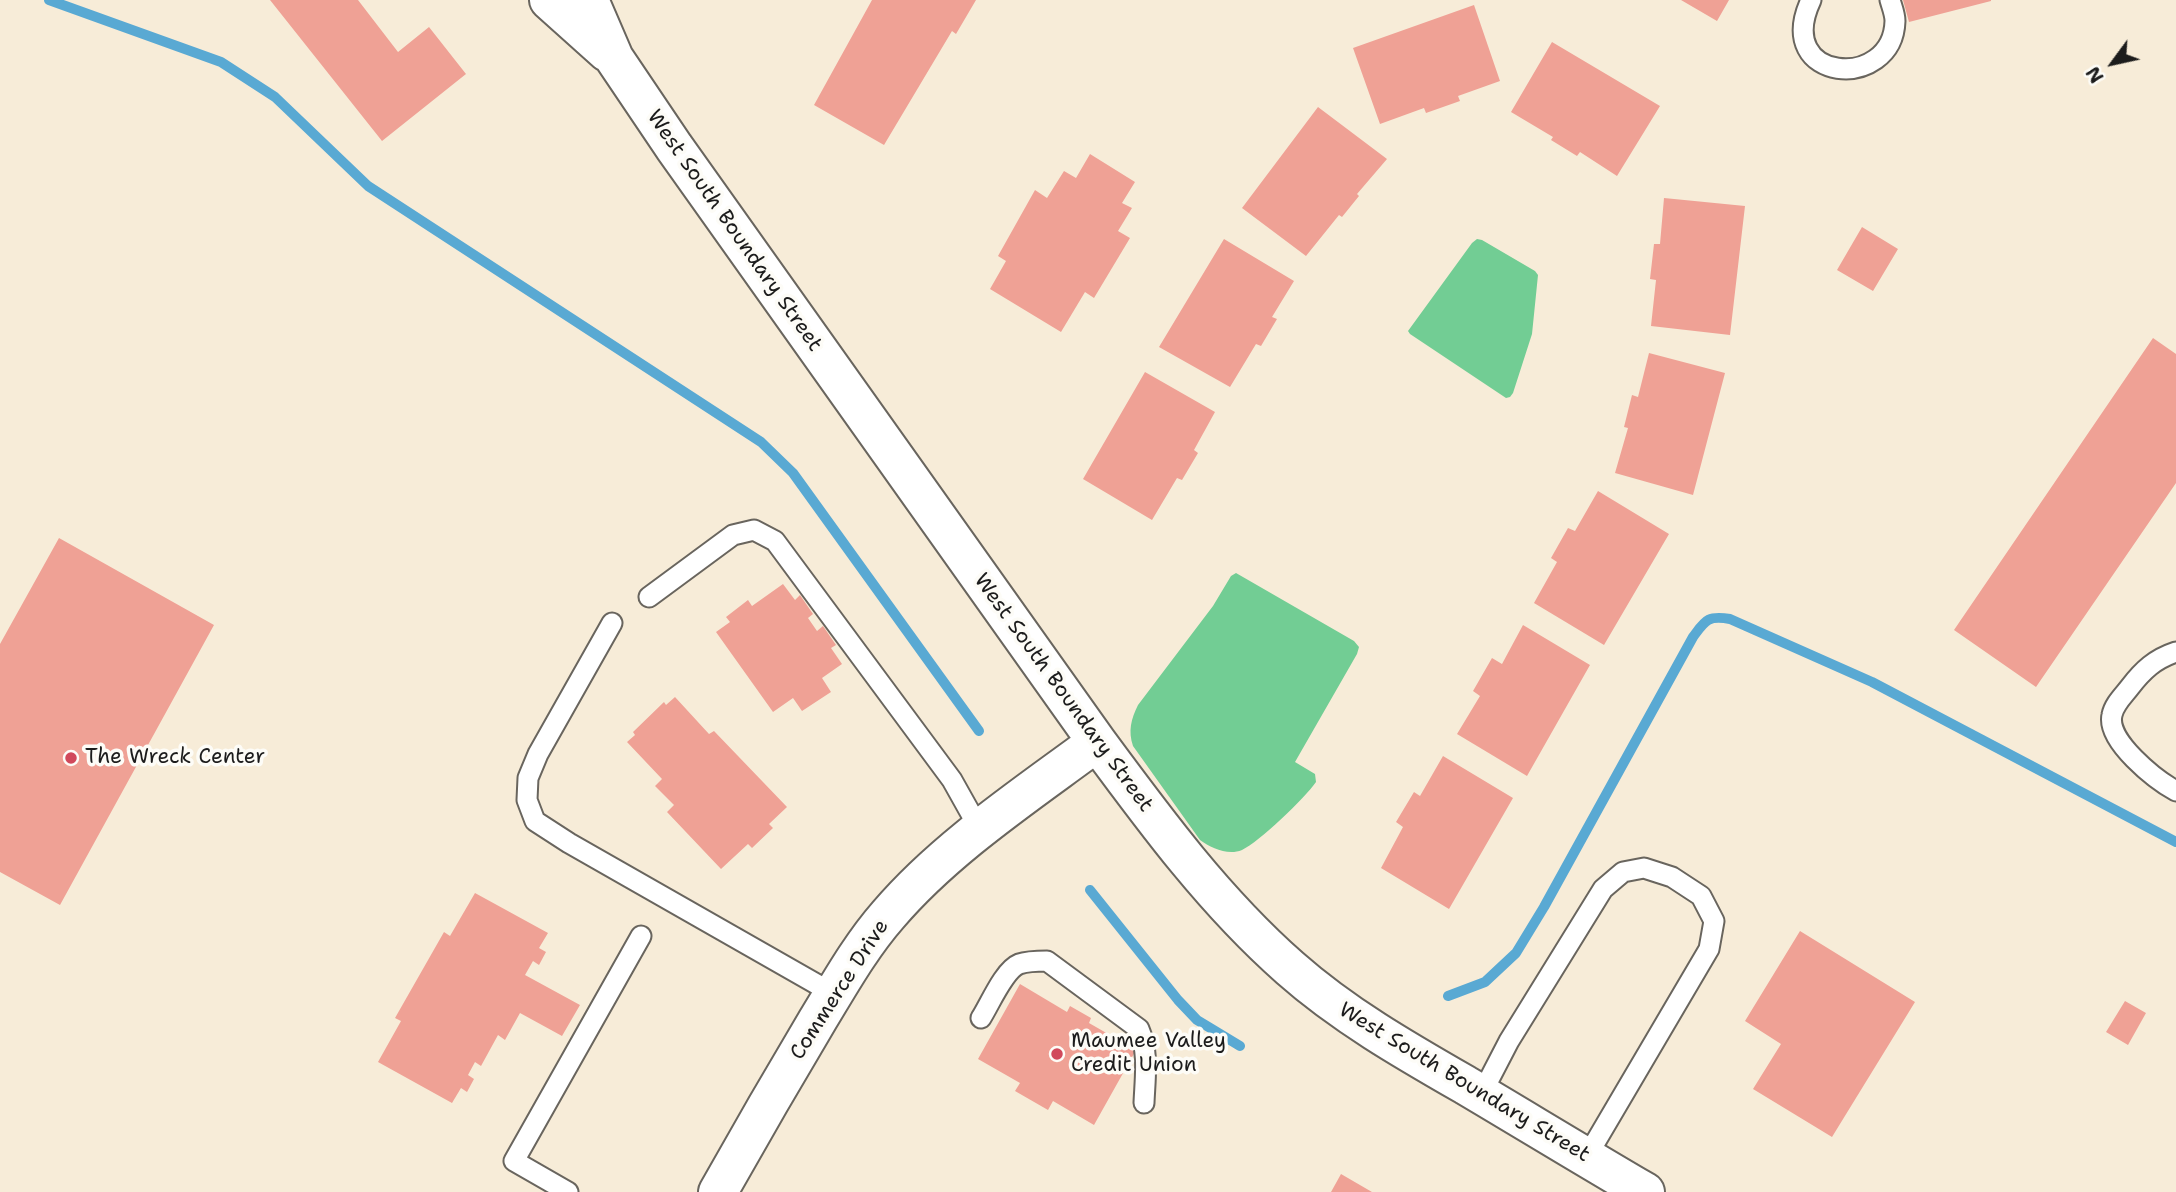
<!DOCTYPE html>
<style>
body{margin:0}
#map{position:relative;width:2176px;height:1192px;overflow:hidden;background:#f7ecd8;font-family:"Shantell Sans",sans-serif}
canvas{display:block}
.north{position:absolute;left:2078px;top:28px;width:70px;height:70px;-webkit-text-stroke:5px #fdfcf7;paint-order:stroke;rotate:237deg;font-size:19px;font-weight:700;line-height:28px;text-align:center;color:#1c1c1c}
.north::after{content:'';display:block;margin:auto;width:24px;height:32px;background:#1c1c1c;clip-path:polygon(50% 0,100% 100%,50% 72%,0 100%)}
</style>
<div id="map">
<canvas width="2176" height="1192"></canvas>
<div class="north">N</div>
</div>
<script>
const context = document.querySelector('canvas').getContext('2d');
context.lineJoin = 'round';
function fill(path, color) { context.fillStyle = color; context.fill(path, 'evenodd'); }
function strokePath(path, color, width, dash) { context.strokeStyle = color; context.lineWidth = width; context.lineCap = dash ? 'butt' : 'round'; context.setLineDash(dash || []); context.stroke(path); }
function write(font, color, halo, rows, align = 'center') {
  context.font = font + ' "Shantell Sans",sans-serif'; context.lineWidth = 7; context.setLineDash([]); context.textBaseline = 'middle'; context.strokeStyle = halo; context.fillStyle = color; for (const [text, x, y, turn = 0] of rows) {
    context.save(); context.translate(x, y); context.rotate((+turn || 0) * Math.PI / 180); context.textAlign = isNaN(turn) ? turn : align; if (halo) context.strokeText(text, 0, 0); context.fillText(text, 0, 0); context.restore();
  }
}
fill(new Path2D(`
 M1477,239L1482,240L1535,271L1538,275L1532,334L1513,393L1510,397L1506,398L1410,334L1408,331L1472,243Z
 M1236,573L1354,641L1359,647L1357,654L1295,762L1315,774L1316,782C1305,798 1259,842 1242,850C1228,856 1211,848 1200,840L1133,746C1128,731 1131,719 1138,705L1213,606L1231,576Z`), '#72cd94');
strokePath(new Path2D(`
 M49,0L221,62L275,97L368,186L761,442L793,473L979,731
 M1090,890L1178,1000L1197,1020L1240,1046
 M1448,996L1485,982L1516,953L1544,907L1693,637C1705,621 1707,615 1730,619L1872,682L2176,842`), '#59a9d3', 10);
fill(new Path2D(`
 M270,0H358L398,52L429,27L466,74L382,141Z
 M872,0H976L956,34L952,31L884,145L814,105Z
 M1681,0H1729L1717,21Z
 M1903,0H1991V1L1909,22Z
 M1474,5L1500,81L1458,96L1460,101L1426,113L1424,108L1380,124L1353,48Z
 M1552,42L1660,106L1617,176L1580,152L1577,156L1551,140L1553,137L1511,112Z
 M1318,107L1387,159L1357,194L1359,196L1342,217L1339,215L1306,256L1242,208Z
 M1090,154L1135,182L1122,203L1132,208L1118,231L1130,238L1094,298L1085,292L1061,332L990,289L1006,261L998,256L1035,190L1047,198L1064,171L1076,178Z
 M1664,198L1745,206L1730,335L1651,326L1656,280L1650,279L1654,244H1660Z
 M1862,227L1898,249L1873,291L1837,270Z
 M1224,239L1294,281L1272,317L1277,319L1261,346L1256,344L1230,387L1159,347Z
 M2153,338L2176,354V483L2036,687L1954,630Z
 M1649,353L1725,373L1693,495L1615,473L1628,428L1624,427L1632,395L1638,397Z
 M1145,372L1215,412L1194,450L1198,453L1182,480L1177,478L1152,520L1083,479Z
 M1598,491L1669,534L1604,645L1534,603L1557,562L1551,558L1568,528L1575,531Z
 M59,538L214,625L60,905L0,872V644Z
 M783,584L795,600L800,595L813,614L808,618L817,631L823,626L836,645L831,648L842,664L822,678L831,692L802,711L793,698L773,712L716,632L730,622L726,617L748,600L752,606Z
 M1523,625L1590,665L1527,776L1457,734L1480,696L1473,691L1492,658L1502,664Z
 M675,697L709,734L714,731L787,807L769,824L773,828L752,848L748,844L721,869L667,812L674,805L655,786L662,779L627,742L635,735L633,732L664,702L666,705Z
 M1443,756L1513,798L1449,909L1381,868L1403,827L1396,822L1414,792L1420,796Z
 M475,893L548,933L539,948L546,952L539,965L533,961L525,975L580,1005L562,1036L520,1013L505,1040L498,1035L481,1066L475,1062L468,1075L474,1079L467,1092L461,1088L452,1103L378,1062L401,1021L395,1018L444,932L450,936Z
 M1800,931L1915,1002L1832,1137L1753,1089L1781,1044L1745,1021Z
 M1020,984L1067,1012L1070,1006L1091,1018L1089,1023L1136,1050L1094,1125L1053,1101L1048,1110L1015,1091L1020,1083L978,1059Z
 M2125,1001L2146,1013L2128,1045L2106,1032Z
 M1341,1174L1372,1192H1331Z`), '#efa195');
const service = new Path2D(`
 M1811,0C1772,83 1893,92 1895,21C1895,14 1892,7 1890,0
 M649,597L733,535L754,530L775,541L952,780L980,830
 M612,623L538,754L528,778L527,800L535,821L569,843L834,994
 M2176,652C2155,659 2143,670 2130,687C2124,695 2114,704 2112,715C2106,741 2156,780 2176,791
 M981,1018C990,1004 1004,970 1019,964C1028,961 1038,961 1047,961L1139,1029C1149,1052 1145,1078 1144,1103
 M1481,1095L1509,1041L1603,889L1623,872L1644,868L1672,877L1701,896L1714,921L1709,949L1586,1158
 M568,1192L514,1161L641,936`);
const minor = new Path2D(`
 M549,0L607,52
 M589,0L614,58L674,147L1097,742C1156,822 1215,902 1290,968C1343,1015 1406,1051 1467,1086C1526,1121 1585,1157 1645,1192
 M718,1192C750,1135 783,1078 817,1021C839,985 860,947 888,915C945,848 1027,794 1097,742`);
strokePath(service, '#69655e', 23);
strokePath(minor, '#69655e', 42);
strokePath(service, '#fff', 19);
strokePath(minor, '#fff', 38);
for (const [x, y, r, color] of [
 [71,758,7,"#d1495b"],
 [1057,1054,7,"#d1495b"]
]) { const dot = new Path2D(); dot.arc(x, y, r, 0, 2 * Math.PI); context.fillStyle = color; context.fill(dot); strokePath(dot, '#fdfcf7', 2.5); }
write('21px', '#1c1c1c', '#fdfcf7', [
 ["West South Boundary Street",734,231,55],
 ["West South Boundary Street",1063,693,54],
 ["Commerce Drive",840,990,-57],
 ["West South Boundary Street",1464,1083,31]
]);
write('21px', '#1c1c1c', '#fdfcf7', [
 ["The Wreck Center",85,758],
 ["Maumee Valley",1071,1042],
 ["Credit Union",1071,1066]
], 'left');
</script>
